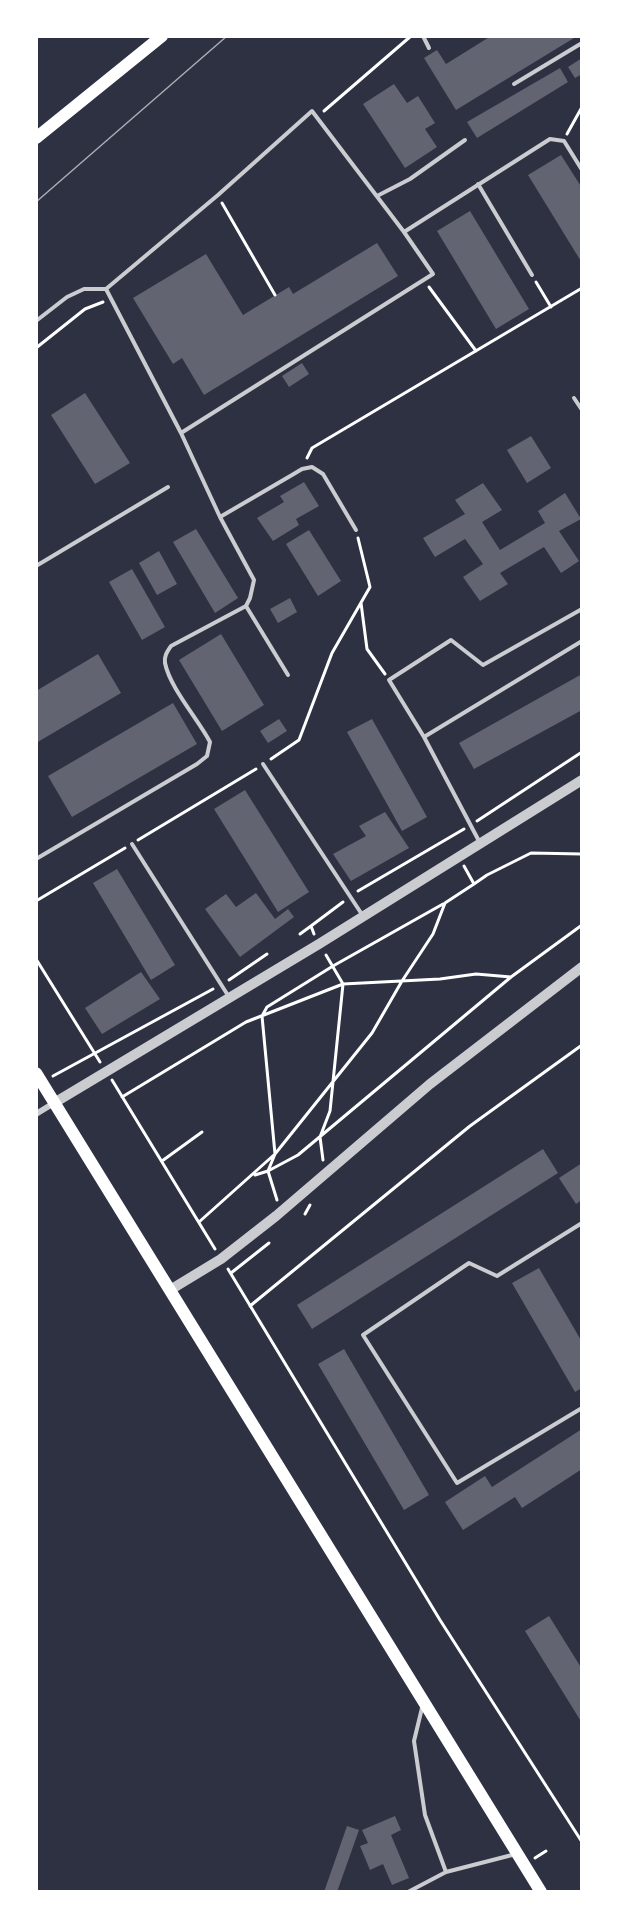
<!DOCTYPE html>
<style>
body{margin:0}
#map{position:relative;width:618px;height:1928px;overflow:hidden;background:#2d3142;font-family:Barlow,sans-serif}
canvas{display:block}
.frame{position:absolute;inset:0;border:38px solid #fff;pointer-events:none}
</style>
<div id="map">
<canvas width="618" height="1928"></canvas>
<div class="frame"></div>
</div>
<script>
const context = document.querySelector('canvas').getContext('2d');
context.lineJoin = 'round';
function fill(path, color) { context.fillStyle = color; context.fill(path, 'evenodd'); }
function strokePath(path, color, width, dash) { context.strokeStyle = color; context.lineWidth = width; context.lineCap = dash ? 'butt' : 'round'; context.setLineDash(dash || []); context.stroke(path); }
fill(new Path2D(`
 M491,36H572L574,38L456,110L424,58L437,50L446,64Z
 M582,58V74L575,78L568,67Z
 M560,68L568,82L477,138L467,122Z
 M394,84L407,103L418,96L435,123L425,129L437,147L405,168L363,104Z
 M561,155L582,188V263L528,175Z
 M470,211L529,309L496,329L437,231Z
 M377,243L398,276L204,395L182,358L173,364L133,298L206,254L243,315L289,287L293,294Z
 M302,363L309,374L289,387L282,376Z
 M85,393L130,463L95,484L51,415Z
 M531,436L551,468L527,483L507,450Z
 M304,482L319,506L296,519L299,525L273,541L257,518L284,502L280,496Z
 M483,483L502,510L482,522L500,550L545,523L538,511L565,493L581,519L559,531L579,561L561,573L544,547L500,573L508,584L480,601L463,577L483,564L465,539L435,557L423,538L465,514L455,500Z
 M196,529L238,598L215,613L173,542Z
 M309,530L341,581L318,596L286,544Z
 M159,551L177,584L157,595L139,563Z
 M132,569L165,627L142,640L109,582Z
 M290,598L297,612L278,623L270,609Z
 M221,634L264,705L222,731L179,660Z
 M98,654L121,693L36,743V691Z
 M582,674V710L474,769L459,743Z
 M173,703L197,744L72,817L48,776Z
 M279,719L287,731L268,743L260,731Z
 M372,719L427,817L402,831L347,732Z
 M245,790L309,892L278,912L214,809Z
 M385,812L409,848L351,881L333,854L366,836L359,826Z
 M117,869L175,965L151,980L93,883Z
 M256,893L275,919L288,909L294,917L240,957L205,909L226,894L236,907Z
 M141,972L160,999L102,1034L85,1008Z
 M543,1149L558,1173L312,1329L297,1305Z
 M582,1163V1200L576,1204L559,1178Z
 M539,1268L582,1342V1388L575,1392L512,1283Z
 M344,1349L429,1495L404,1510L318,1364Z
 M582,1429V1469L522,1508L515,1497L463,1530L445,1502L485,1476L492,1487Z
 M549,1616L582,1669V1723L525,1631Z
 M395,1816L401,1830L391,1835L409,1878L392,1885L383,1864L370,1870L360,1846L368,1843L362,1830Z
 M347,1826L359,1830L337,1892H324Z`), '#626471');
strokePath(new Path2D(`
 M324,111L411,36
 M567,134L582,107
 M222,203L275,295
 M536,282L551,307
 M429,287L476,351
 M36,348L85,309L103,302
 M307,458L312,448L582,288
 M361,603L367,649L385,674
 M271,759L299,740L332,653L370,587L358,538
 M477,821L582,752
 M138,840L256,769
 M464,866L474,884L487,875L531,853L582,854
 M358,891L464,829
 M36,901L125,848
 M311,926L343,902
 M300,934L311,926L314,934
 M36,959L100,1062
 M229,980L267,954
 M53,1076L213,989
 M112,1080L215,1249
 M122,1097L246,1022L343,984L440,979L476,974L511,977L582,925
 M323,1160L320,1137L330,1111L343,984L326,955
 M162,1161L202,1132
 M255,1175L268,1171L298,1155L511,977
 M277,1200L268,1171L275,1154L262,1016L267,1007L333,966L443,904
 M305,1214L310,1205
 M199,1222L275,1154L372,1033L402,981L433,934L445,903L474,884
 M228,1269L440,1620L582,1842
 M231,1273L269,1243
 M250,1306L470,1126L582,1045
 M535,1858L546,1851`), '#fff', 3);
strokePath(new Path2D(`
 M423,36L429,48
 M514,84L582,43
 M478,184L532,275
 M377,196L410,179L465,140
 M106,289L218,195L312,111L404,232L550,139L564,141L582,170
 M36,321L67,297L84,289H106L181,433L220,517
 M574,398L582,410
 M181,433L433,274L404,232
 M36,566L168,487
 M246,606L288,675
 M424,737L389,680L451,640L483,665L582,609
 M263,764L363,916
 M480,843L424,737L582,641
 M132,844L229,997
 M36,859L197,764L207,756L210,742C198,719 170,688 165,663C164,656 167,652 171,646L246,606L250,598L254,580L220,517L292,475L302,469L312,467L323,474L356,530
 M582,1223L497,1276L469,1263L363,1335L457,1483L582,1408
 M422,1708L414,1741L425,1815L446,1872
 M408,1892L446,1872L516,1854
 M580,1892L582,1891`), '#caccd0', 4);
strokePath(new Path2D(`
 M36,1114L54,1103`), '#caccd0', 6);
strokePath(new Path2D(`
 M54,1103L319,944L582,780
 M170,1290L221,1259L276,1216L430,1084L582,967`), '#caccd0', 10);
strokePath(new Path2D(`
 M36,138L162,36
 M36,1073L541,1892`), '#fff', 12);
strokePath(new Path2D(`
 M36,202L227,36`), '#abadb3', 1.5);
</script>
